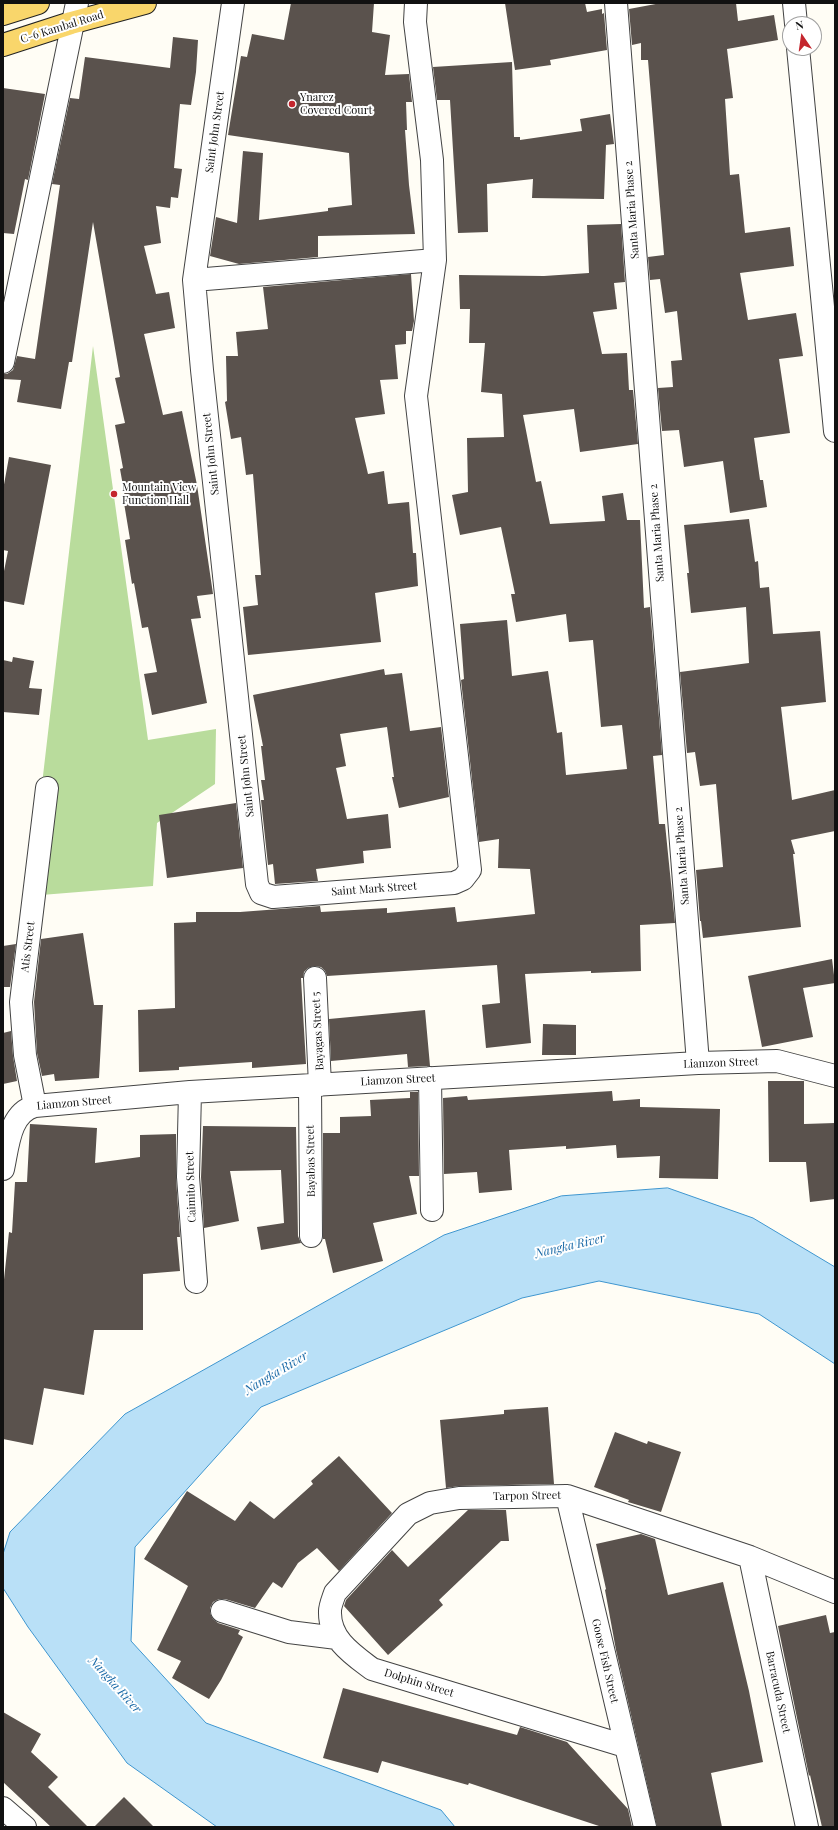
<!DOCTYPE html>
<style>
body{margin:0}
#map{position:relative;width:838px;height:1830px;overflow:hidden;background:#fffdf5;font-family:"Playfair Display",serif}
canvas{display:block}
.frame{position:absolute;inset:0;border:4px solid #111;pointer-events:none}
.north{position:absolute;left:782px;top:16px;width:40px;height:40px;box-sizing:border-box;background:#fff;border:1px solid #a0a0a0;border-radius:50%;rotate:347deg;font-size:11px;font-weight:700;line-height:16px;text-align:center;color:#111}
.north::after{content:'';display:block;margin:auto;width:14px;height:18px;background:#c4262e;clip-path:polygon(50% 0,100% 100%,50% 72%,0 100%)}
</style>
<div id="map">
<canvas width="838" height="1830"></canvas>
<div class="frame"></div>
<div class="north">N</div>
</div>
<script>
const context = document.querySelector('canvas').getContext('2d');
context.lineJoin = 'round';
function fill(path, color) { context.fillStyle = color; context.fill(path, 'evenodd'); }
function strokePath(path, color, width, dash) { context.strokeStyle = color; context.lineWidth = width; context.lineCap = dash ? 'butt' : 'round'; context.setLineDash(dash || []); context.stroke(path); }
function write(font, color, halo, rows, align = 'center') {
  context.font = font + ' "Playfair Display",serif'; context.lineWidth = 4; context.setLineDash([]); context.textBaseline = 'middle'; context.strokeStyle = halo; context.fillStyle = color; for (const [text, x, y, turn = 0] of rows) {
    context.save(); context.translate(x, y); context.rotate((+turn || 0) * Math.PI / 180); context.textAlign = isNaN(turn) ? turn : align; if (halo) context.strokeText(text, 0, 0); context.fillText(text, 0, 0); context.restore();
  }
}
fill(new Path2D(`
 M93,346L148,740L216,729L215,784L157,823L153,886L29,896Z`), '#b9dc9c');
const water = new Path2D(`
 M668,1188L753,1218L835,1267V1364L759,1314L599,1281L522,1298L261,1407L135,1547L131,1641L206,1723L441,1810L455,1827H217L127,1763L28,1627L3,1588V1554L10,1532L125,1414L444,1235L561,1196Z`);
fill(water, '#b9e0f7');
strokePath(water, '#3f96cf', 1);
fill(new Path2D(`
 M291,3H374L372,32L390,35L385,75L409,74L412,102H406L407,130H405L409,185L415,234L318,236V257L239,264L210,256L216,217L237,223L243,151L263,153L259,220L328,211V208L352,205L349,153L228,135L241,56L247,57L252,34L284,40Z
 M505,3H585L587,12L602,9V14L604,13L607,50L550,60L551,65L515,70Z
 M661,3H736L738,21L774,15L778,40L727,49L733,98L725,99L730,175L739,174L745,233L790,227L794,266L740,273L748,320L796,313L803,356L779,359L790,433L754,438L760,480H763L767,507L730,513L723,461L684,467L679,430L662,431L658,388L673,387L671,361L682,360L677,311L665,313L660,279L650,280L648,257L664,255L648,60H641V43L632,45L629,9Z
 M173,37L198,40L196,72L191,105L180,104L174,168L182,169L178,198L171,197L170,208L156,206L161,243L144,246L156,294L169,292L175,328L144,334L163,415L182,411L197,485L213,594L197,596L201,618L191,619L207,703L152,715L144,674L157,672L148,627L142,628L134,583L132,584L125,540L130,539L123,497H125L120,469L123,468L115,425L125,423L115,378L120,377L93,222L72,362H69L61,409L17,402L21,380L3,379V374H7L13,370L17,356L35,359L60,185L52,184L70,98L79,99L85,57L170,68Z
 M512,62L514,137H520V140L582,131L580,119L610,114L614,144L606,145L604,199L532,198L533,179L487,184L488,232L458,233L450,100H437L433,67Z
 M3,88L45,94L28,180L25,179L14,234L3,233Z
 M621,224L625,282L614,283L617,309L593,312L602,354L627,353L629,390H633L638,444L580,452L574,409L523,415L536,482L541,481L550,524L605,521L602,496L623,493L627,520H640L644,608L650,607L662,755L653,756L659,824H665L675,923L640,925L641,971L591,973V971L525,974L531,1043L486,1048L482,1005L500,1003L497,965L327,976L325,971L321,967L314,966L308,968L304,972L303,978H301L306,1064L252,1068V1062L179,1067V1070L139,1072L138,1010L175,1008L174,923L196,922V912H240L320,906L321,912L387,908V913L455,907L457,922L535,914L530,869L498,868L499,839L479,842L461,680L464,679L460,624L507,620L512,676L548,671L557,733L562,732L566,775L627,769L622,725L601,727L593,640L569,642L566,614L516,622L511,594H515L501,527L460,535L452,495L468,492L467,438L504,437L502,394L481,392L485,343H469L470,309H460L459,275L544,276L589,273L587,225Z
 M411,274L414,321L412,331H406V344L395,345L398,379L380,380L385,414L355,418L368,474L384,471L388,504L409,502L413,553H416L418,586L375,593L381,642L248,655L243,607L258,605L255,575H261L253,474L246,475L241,437L231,439L225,402L227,401L226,356H238L236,332L268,329L263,287Z
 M9,457L51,465L24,605L3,601V576L8,551L3,550V490Z
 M749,519L755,562L758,561L760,588L769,587L773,634L820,631L826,702L781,707L792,800L835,790V831L791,840L795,854H793L801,927L703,938L701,921H700L696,870L723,867L716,784L700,786L695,752L687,753L680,672L749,663L746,607L691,613L687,573H689L684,525Z
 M13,657L34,661L29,688L42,689L39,715L3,712V660L12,662Z
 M384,669L385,675L402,673L410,731L441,727L449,797L399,808L392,777H394L387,727L340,734L346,766L336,768L347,819L388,814L391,848L363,851L364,863L316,869L318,881L275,884L273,864L268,865L261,800H264L261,780H265L261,746H263L253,695Z
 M236,803L243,868L167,878L159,815Z
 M83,933L94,1005H103L99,1078L55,1081L54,1074L42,1076L37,1053L34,1002L41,939Z
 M16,944L10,987H3V946Z
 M832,959L835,983L803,988L813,1037L762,1047L748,976Z
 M425,1010L430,1066L408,1067L407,1054L331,1061L329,1019Z
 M543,1024L576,1025V1055H542Z
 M11,1031L13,1056L17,1081L3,1084V1033Z
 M768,1081H804V1124L835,1123V1199L810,1202L806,1162H769Z
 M612,1091L613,1101L640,1099V1107L720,1109L718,1179L659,1178L660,1156L617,1158L616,1145L566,1149V1146L509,1150L512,1190L479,1193L477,1172L444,1174L443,1098L467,1096L468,1100Z
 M410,1092H418L419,1176H409L417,1214L373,1223L383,1261L333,1273L325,1239H323V1133H340V1117L371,1116L370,1100L410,1098Z
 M30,1124L97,1128L95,1163L140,1157V1135L176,1134V1178L180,1237H177L180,1271L143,1274V1330H94L84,1395L44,1388L33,1445L3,1439V1289L9,1232L12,1233L15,1182H27Z
 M203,1126L296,1127L298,1236L301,1243L261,1250L257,1227L284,1223L281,1170L230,1171L239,1221L204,1228L201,1177Z
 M548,1407L554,1484L459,1486L446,1488L440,1420L504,1414V1410Z
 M615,1432L647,1444L648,1441L681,1452L661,1512L628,1502L629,1500L594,1487Z
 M339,1456L392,1513L339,1571L317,1548L298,1563L282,1588L273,1582L255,1608L225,1599H219L213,1602L210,1608V1613L213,1619L218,1623L240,1630L238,1634L243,1637L221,1680L209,1699L172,1678L181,1661L157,1650L188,1586L144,1559L187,1491L235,1521L250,1501L274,1519L313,1484L311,1481Z
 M468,1510H506L509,1541H501L439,1600L443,1605L388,1655L344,1606L346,1600L392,1550L408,1567Z
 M641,1534L655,1539L668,1595L723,1582L749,1691L763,1762L711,1773L722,1827H657L616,1650L605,1590L606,1589L596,1544Z
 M826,1615L830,1633L835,1632V1827H822L810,1775L809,1776L778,1626Z
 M343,1688L517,1735L520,1727L567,1742L628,1809L632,1827H602L469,1783L468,1785L382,1761L378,1773L323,1758Z
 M3,1712L41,1734L31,1752L58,1777L48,1787L88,1827H51L3,1782Z
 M124,1797L154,1827H94Z`), '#5a524d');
const minor = new Path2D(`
 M233,3L194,280L202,370L257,884L261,893L273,897L454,883L463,879L470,870L416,396L435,260L432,160L415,22L416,3
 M616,3L698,1063
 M794,3L796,24
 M798,48L835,431
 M194,280L435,260
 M3,362L77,3
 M315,978L320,1085
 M430,1078L432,1210
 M310,1085L311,1236
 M190,1092L188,1177L196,1282
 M35,1106L25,1055L21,1002L47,788
 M3,1169C8,1147 9,1113 35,1106L190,1092L698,1063L777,1061L835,1076
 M567,1496L645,1827
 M750,1557L807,1827
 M222,1611L289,1632L337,1638
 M625,1746L372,1669C352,1654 329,1639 330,1611C330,1606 333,1599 335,1593L408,1514L430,1503L459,1498L567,1496L750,1557L835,1592
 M3,1808L25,1827`);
const major = new Path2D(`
 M3,14L38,3
 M3,45L71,23L145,3`);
strokePath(minor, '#444', 24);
strokePath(major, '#222', 24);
strokePath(minor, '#fff', 22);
strokePath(major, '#f9d66b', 22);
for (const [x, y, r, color] of [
 [292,104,4,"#c4262e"],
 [114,494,4,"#c4262e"]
]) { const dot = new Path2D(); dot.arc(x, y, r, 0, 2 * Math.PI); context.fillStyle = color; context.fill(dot); strokePath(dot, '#fff', 1.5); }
write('11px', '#111', '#fff', [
 ["C-6 Kambal Road",62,27,-17],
 ["Saint John Street",215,132,-82],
 ["Santa Maria Phase 2",632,210,-94],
 ["Saint John Street",211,454,-96],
 ["Santa Maria Phase 2",657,533,-94],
 ["Saint John Street",246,776,-96],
 ["Santa Maria Phase 2",682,856,-94],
 ["Saint Mark Street",374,889,-4],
 ["Atis Street",28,947,-83],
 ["Bayagas Street 5",318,1031,-93],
 ["Liamzon Street",721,1063,-2],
 ["Liamzon Street",398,1080,-3],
 ["Liamzon Street",74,1103,-5],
 ["Bayabas Street",311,1161,-91],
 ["Caimito Street",191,1187,-92],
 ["Tarpon Street",527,1496,-1],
 ["Goose Fish Street",605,1661,77],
 ["Dolphin Street",419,1683,17],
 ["Barracuda Street",778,1692,78]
]);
write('11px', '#111', '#fff', [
 ["Ynarez",300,98],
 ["Covered Court",300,111],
 ["Mountain View",122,488],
 ["Function Hall",122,501]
], 'left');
write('italic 12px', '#1768a6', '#fff', [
 ["Nangka River",570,1246,-13],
 ["Nangka River",276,1373,-31],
 ["Nangka River",115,1685,48]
]);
</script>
